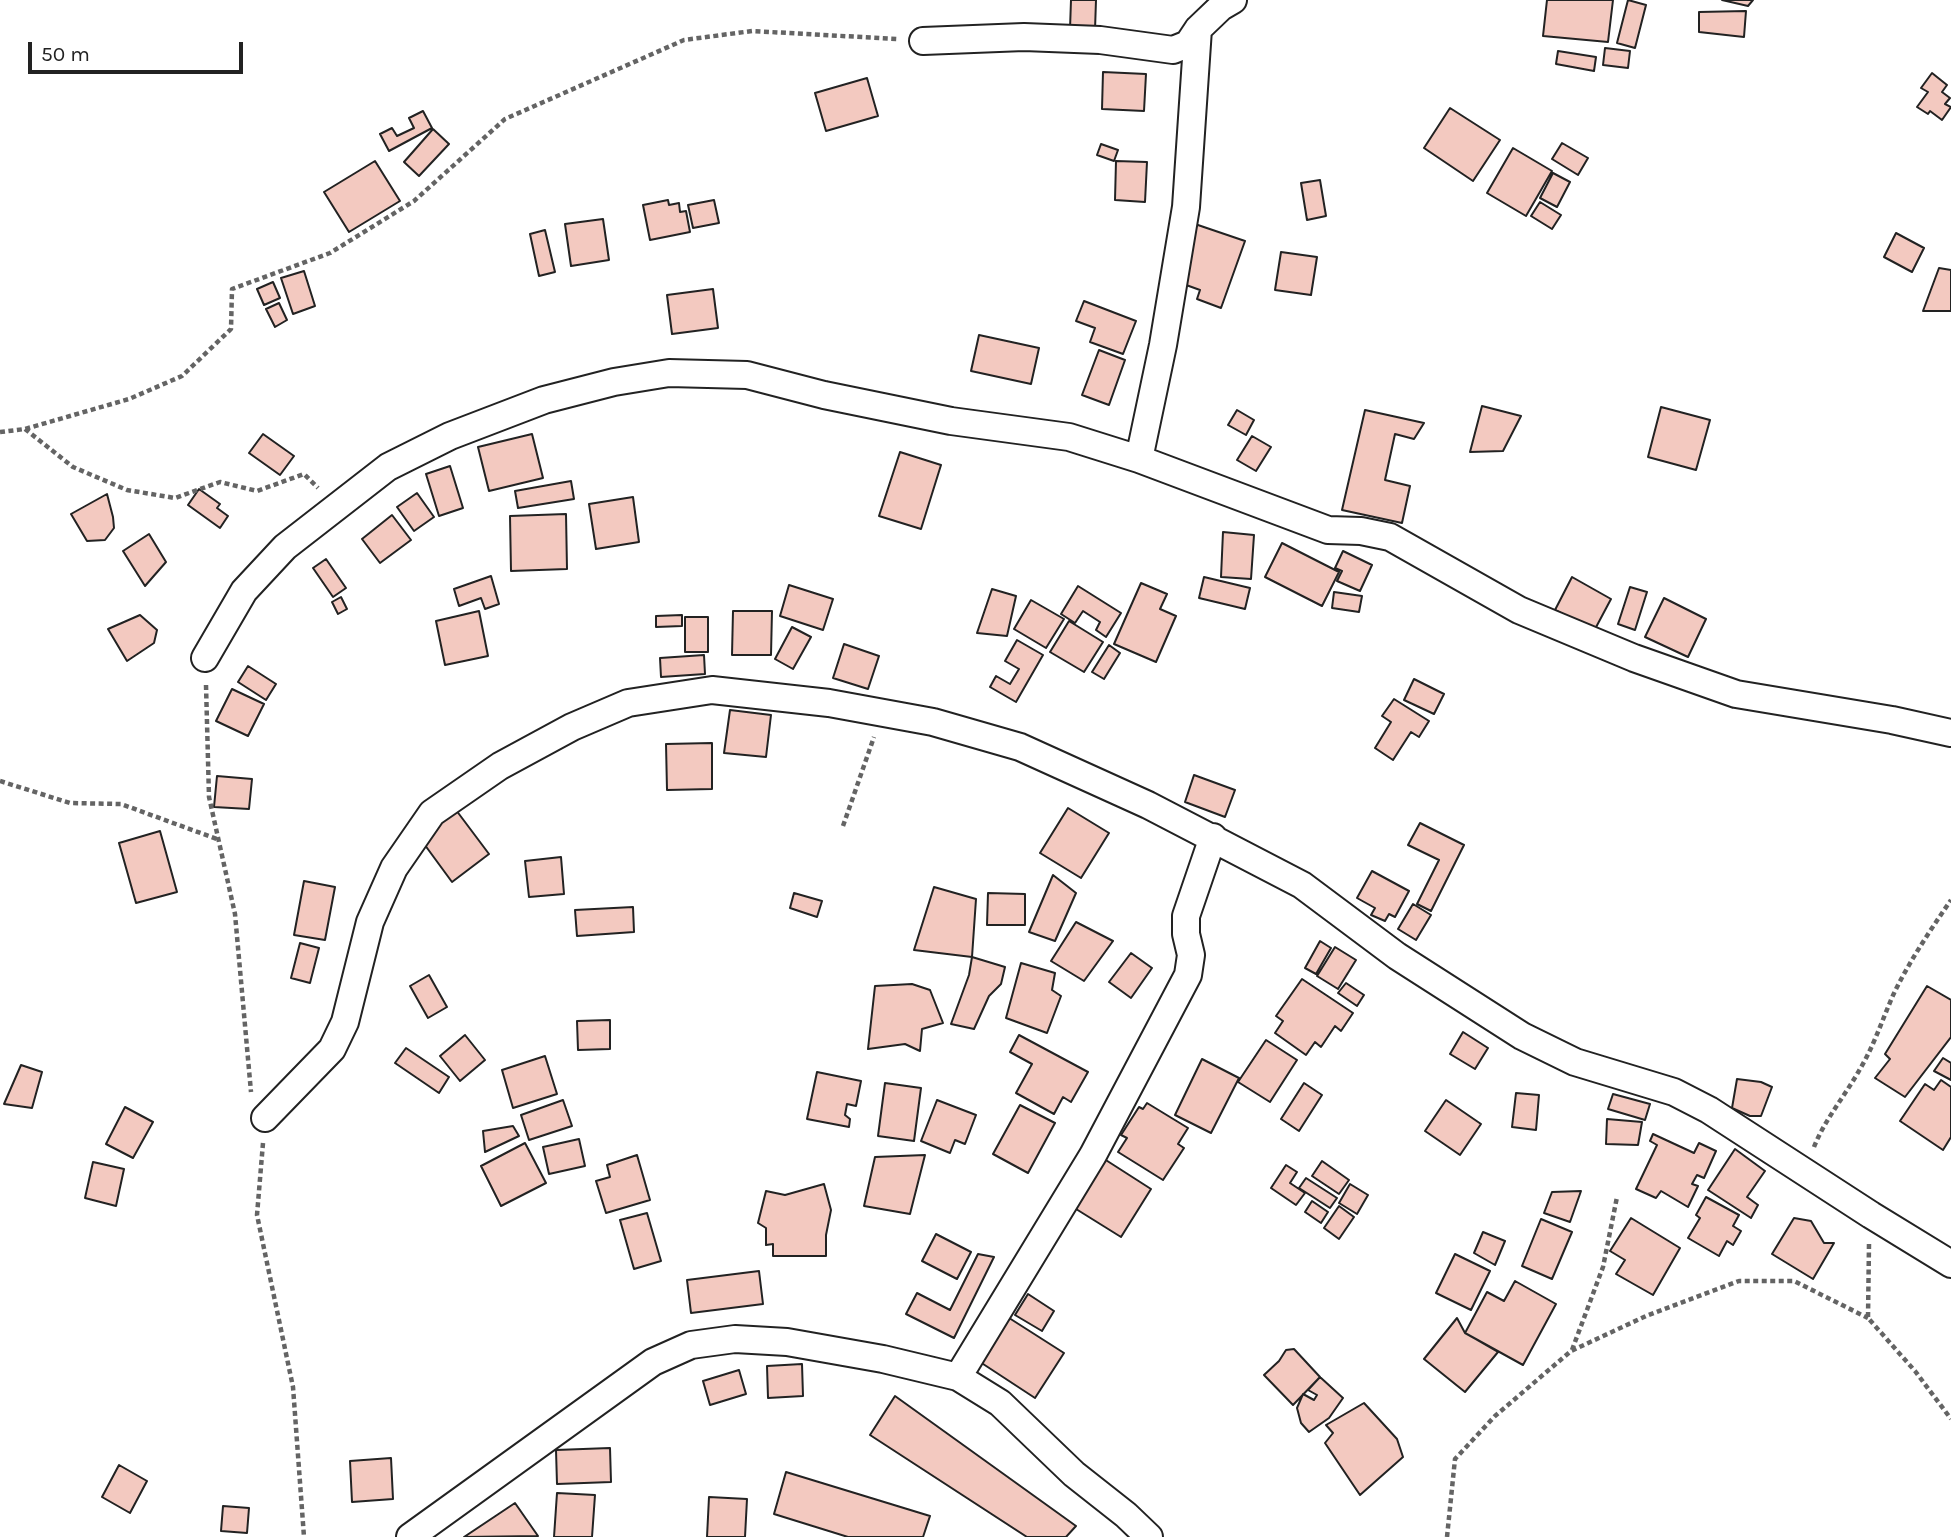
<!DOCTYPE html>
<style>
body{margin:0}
#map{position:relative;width:1951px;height:1537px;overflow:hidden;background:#fff;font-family:Karla,sans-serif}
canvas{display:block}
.scale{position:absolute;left:28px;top:42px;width:215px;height:32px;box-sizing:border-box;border:4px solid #222;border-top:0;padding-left:9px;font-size:21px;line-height:24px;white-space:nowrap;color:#222;-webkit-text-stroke:5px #fff;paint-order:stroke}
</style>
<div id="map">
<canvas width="1951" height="1537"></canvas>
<div class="scale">50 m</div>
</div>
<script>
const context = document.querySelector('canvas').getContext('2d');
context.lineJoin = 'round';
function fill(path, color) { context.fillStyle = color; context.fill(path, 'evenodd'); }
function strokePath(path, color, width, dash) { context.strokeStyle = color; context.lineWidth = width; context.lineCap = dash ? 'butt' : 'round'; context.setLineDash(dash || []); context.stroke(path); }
const building = new Path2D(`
 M1071,0H1096L1095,30L1070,29Z
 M1547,0H1613L1608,42L1543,36Z
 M1628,0L1646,5L1635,48L1617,43Z
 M1722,0H1753L1748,6Z
 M1746,11L1744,37L1699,32V12Z
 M1605,48L1630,51L1628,68L1603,65Z
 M1558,51L1596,57L1594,71L1556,64Z
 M1103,72L1146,74L1144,111L1102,109Z
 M1932,73L1947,85L1942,92L1950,98L1945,104L1951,107L1942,120L1930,111L1928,114L1917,107L1928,92L1921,88Z
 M867,78L878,116L826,131L815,93Z
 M1450,108L1500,140L1473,181L1424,148Z
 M423,111L432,128L389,151L380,134L392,128L397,136L414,128L409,118Z
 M433,129L449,144L419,176L404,162Z
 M1562,143L1588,158L1578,175L1552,159Z
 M1101,144L1118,150L1114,161L1097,155Z
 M1513,148L1552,171L1526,216L1487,193Z
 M375,161L400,201L349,232L324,192Z
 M1116,161L1147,162L1145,202L1115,200Z
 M1553,173L1570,182L1557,207L1540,198Z
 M1320,180L1326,216L1307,220L1301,183Z
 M668,200L669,205L679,203L680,212L686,211L690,232L650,240L643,205Z
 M714,200L719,223L693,228L688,205Z
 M1540,202L1561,215L1552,229L1531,216Z
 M603,219L609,260L571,266L565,224Z
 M1195,224L1245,241L1221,308L1197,299L1200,290L1175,281Z
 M545,230L555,272L539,276L530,234Z
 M1896,233L1924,248L1912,272L1884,257Z
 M1281,252L1317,257L1311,295L1275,290Z
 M1939,268L1951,270V311H1923Z
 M304,271L315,306L293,314L281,278Z
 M273,282L280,298L264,305L257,289Z
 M713,289L718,328L672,334L667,295Z
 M1084,301L1136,321L1123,354L1090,342L1095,328L1076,321Z
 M279,303L287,320L275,327L266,309Z
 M979,335L1039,348L1031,384L971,371Z
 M1099,350L1125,360L1109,405L1082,395Z
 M1482,406L1521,416L1503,451L1470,452Z
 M1661,407L1710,420L1696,470L1648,457Z
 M1237,410L1254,420L1246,435L1228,425Z
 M1365,410L1424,423L1414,439L1395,434L1385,480L1410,486L1402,523L1342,510Z
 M263,434L294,456L280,475L249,453Z
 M532,434L543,478L489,491L478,447Z
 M1252,436L1271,447L1256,471L1237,460Z
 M900,452L941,465L921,529L879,516Z
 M450,466L463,508L439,516L426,474Z
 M571,481L574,499L518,508L515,491Z
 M199,489L220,504L217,508L228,516L220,528L188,505Z
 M417,493L434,517L414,531L397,507Z
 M107,494L113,517L114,528L105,540L87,541L71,514Z
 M633,497L639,542L596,549L589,504Z
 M566,514L567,569L511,571L510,516Z
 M392,515L411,540L380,563L362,539Z
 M1223,532L1254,535L1251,579L1221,577Z
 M149,534L166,562L145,586L123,551Z
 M1282,543L1339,572L1322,606L1265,577Z
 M1343,551L1372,565L1360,591L1337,581L1342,571L1335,568Z
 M326,559L346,588L333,597L313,568Z
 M491,576L499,604L485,609L481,598L459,606L454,589Z
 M1204,577L1250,588L1245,609L1199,598Z
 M1572,577L1611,599L1594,631L1555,610Z
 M1141,583L1167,594L1160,609L1176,616L1156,662L1114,644Z
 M789,585L833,599L823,630L780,616Z
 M1078,586L1121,613L1106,637L1096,630L1100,622L1083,611L1075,623L1061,614Z
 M1630,587L1647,592L1635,630L1618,624Z
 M992,589L1016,596L1007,636L977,633Z
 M1334,592L1362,596L1359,612L1332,608Z
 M341,597L347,609L338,614L332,602Z
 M1664,598L1706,619L1688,657L1645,637Z
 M1031,600L1064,619L1046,648L1014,629Z
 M479,611L488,656L445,665L436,621Z
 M733,611H772L771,655H732Z
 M140,615L157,630L154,643L127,661L108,629Z
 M682,615V626L656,627V616Z
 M685,617H708V652H685Z
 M1069,621L1103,642L1084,672L1050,652Z
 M792,627L811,637L793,669L775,659Z
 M1017,640L1043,655L1016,702L990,687L996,676L1010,684L1019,669L1005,661Z
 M844,644L879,656L868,689L833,678Z
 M1109,645L1120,653L1104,679L1092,672Z
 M704,655L705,674L661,677L660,658Z
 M248,666L276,684L266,700L238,682Z
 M1414,679L1444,694L1434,714L1404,700Z
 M232,689L264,704L248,736L216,721Z
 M1394,699L1429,721L1419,737L1411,732L1393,760L1375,748L1391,722L1382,716Z
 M730,710L771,715L766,757L724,753Z
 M712,743V789L667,790L666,744Z
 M1194,775L1235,790L1225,817L1185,802Z
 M217,776L252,779L249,809L214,807Z
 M1068,808L1109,833L1081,878L1040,853Z
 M456,810L489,854L452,882L419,837Z
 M1420,823L1464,845L1431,911L1417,904L1439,860L1408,845Z
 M160,831L177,892L136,903L119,843Z
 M561,857L564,894L529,897L525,861Z
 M1372,871L1409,891L1395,917L1389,914L1385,921L1371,915L1375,908L1357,898Z
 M1053,875L1076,893L1055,941L1029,932Z
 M304,881L335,887L325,940L294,935Z
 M934,887L976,899L972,957L914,950Z
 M794,893L822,901L817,917L790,908Z
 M988,893L1025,894V925H987Z
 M1413,904L1431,915L1416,940L1398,929Z
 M633,907L634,932L577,936L575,910Z
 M1076,922L1113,941L1084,981L1051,961Z
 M1320,941L1331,948L1316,974L1305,968Z
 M300,943L319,948L310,983L291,978Z
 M1335,947L1356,960L1338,989L1317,976Z
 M1131,953L1152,968L1131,998L1109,982Z
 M972,957L1005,967L1001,984L989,996L974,1029L951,1024L969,975Z
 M1021,963L1055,973L1052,990L1061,996L1047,1033L1006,1018Z
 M429,975L447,1007L428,1018L410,986Z
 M1302,979L1353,1013L1341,1031L1335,1026L1321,1047L1315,1042L1306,1055L1275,1033L1283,1021L1276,1016Z
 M1346,983L1364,995L1357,1006L1338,993Z
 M912,984L930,990L943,1023L922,1029L920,1051L905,1044L868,1049L875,986Z
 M1927,986L1951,1000V1037L1905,1097L1875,1078L1890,1059L1885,1054Z
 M610,1020V1049L578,1050L577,1021Z
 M1463,1032L1488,1048L1475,1069L1450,1054Z
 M465,1035L485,1060L460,1081L440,1056Z
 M1019,1035L1088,1072L1071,1102L1063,1097L1054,1114L1016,1093L1032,1064L1010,1052Z
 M1266,1040L1297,1060L1270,1102L1238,1082Z
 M406,1048L449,1077L439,1093L395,1063Z
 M545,1056L557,1094L513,1108L502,1070Z
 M1943,1058L1951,1063V1080L1934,1071Z
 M1202,1059L1239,1078L1211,1133L1175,1115Z
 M21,1065L42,1072L32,1108L4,1104Z
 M817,1072L861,1081L856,1106L847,1104L845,1115L850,1119L849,1127L807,1119Z
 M1737,1079L1761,1082L1772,1087L1761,1116H1750L1732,1108Z
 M1941,1080L1951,1087V1137L1943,1150L1900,1121L1925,1084L1934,1090Z
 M885,1083L921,1088L914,1141L878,1136Z
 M1304,1083L1322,1095L1299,1131L1281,1119Z
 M1516,1093L1539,1095L1536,1130L1512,1127Z
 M1613,1094L1650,1104L1645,1120L1608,1109Z
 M563,1100L572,1126L529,1140L521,1115Z
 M937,1100L976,1115L965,1144L955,1140L950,1153L921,1141Z
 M1446,1100L1481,1124L1460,1155L1425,1131Z
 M1147,1103L1188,1128L1178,1144L1184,1148L1163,1180L1118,1152L1127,1138L1121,1135L1139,1107L1143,1109Z
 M1020,1105L1055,1123L1028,1173L993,1154Z
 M125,1107L153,1122L133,1158L106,1144Z
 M1607,1119L1642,1122L1638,1145L1606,1144Z
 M513,1126L519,1136L485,1152L483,1131Z
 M1653,1134L1694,1153L1699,1143L1716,1151L1704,1178L1697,1175L1692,1184L1698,1186L1688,1207L1661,1191L1656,1198L1636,1189L1657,1145L1650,1141Z
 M579,1139L585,1166L549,1174L543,1147Z
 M525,1143L546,1183L501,1206L481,1166Z
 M1735,1149L1765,1171L1747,1197L1758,1205L1751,1218L1708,1190Z
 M637,1155L650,1200L606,1213L596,1181L610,1177L607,1165Z
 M925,1155L910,1214L864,1206L875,1157Z
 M1098,1155L1151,1189L1121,1237L1068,1204Z
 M1322,1161L1349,1180L1339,1194L1312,1176Z
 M93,1162L124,1169L116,1206L85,1198Z
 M1286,1165L1297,1172L1290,1183L1305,1193L1296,1205L1271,1188Z
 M1306,1178L1337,1198L1330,1208L1299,1188Z
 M824,1184L831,1210L826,1235V1256H773V1244L766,1245V1228L758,1223L766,1191L785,1195Z
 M1350,1184L1368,1195L1357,1214L1339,1203Z
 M1581,1191L1570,1222L1544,1213L1552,1192Z
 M1706,1197L1739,1215L1733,1226L1741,1231L1733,1245L1727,1241L1719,1256L1688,1238L1700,1218L1696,1215Z
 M1312,1201L1328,1212L1321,1223L1305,1212Z
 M1339,1206L1354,1217L1339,1239L1324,1228Z
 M647,1213L661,1261L634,1269L620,1220Z
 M1631,1218L1680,1248L1653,1295L1616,1274L1625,1260L1610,1251Z
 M1794,1218L1811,1221L1824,1243H1834L1813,1279L1772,1254Z
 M1541,1219L1572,1232L1552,1279L1522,1266Z
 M1483,1232L1505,1241L1495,1265L1474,1253Z
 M936,1234L971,1252L957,1279L922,1261Z
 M978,1254L994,1257L954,1338L906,1314L917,1293L950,1310Z
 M1455,1254L1490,1271L1471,1310L1436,1293Z
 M759,1271L763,1304L691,1313L687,1280Z
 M1515,1281L1556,1304L1523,1365L1465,1333L1487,1292L1504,1301Z
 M1028,1294L1054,1311L1042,1331L1015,1315Z
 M1006,1316L1064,1353L1035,1398L977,1360Z
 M1457,1318L1465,1333L1498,1352L1465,1392L1424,1359Z
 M1294,1349L1320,1377L1293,1405L1264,1375L1279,1361L1286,1350Z
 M802,1364L803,1396L768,1398L767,1366Z
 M739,1370L746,1394L710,1405L703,1381Z
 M1320,1377L1343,1398L1329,1418L1309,1432L1301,1423L1297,1408L1303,1394L1314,1400L1317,1395L1308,1390Z
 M895,1396L1076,1526L1066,1537H1027L870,1435Z
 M1364,1403L1397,1439L1403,1457L1360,1495L1325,1443L1333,1433L1326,1425Z
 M610,1448L611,1482L557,1484L556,1450Z
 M391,1458L393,1499L352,1502L350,1461Z
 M119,1465L147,1481L130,1513L102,1497Z
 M786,1472L930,1516L923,1537H848L774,1514Z
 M557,1493L595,1495L592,1537H554Z
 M709,1497L747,1499L745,1537H707Z
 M515,1503L538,1536L464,1537Z
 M223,1506L249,1508L247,1533L221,1531Z`);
fill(building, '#f3c9c0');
strokePath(building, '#222', 2);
const minor = new Path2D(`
 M923,41L1024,37L1100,40L1173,50L1188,44L1198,29
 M1139,459L1163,345L1186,207L1198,29L1221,7L1233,0
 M205,658L244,591L285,547L388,467L450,436L544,400L614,382L669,373L747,375L824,395L951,421L1069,437L1139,459L1328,530L1361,531L1390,537L1519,610L1634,658L1736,694L1892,720L1951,733
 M265,1118L332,1049L345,1022L370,922L394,868L432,813L500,766L572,727L628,703L712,690L829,703L933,722L1020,747L1148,805L1302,885L1397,956L1522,1036L1575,1062L1674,1092L1709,1110L1871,1215L1951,1264
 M958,1377L1093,1155L1188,975L1191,955L1186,934V916L1213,837
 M410,1537L653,1362L691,1345L735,1339L787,1342L883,1359L958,1377L1000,1403L1074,1474L1126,1515L1149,1537`);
strokePath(minor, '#222', 30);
strokePath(new Path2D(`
 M25,429L73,467L127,490L175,498L220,482L257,491L304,474L318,488
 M0,432L25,429L129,399L182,376L231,329L232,289L330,253L414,201L505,119L684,40L752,31L897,39
 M206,685L209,797L235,914L251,1092
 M0,781L70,803L121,804L217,839
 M843,826L874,737
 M263,1143L257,1215L293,1387L304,1537
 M1814,1147C1825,1119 1845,1096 1860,1069C1875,1044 1883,1017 1895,991C1911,959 1931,929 1951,900
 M1869,1244L1868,1318L1915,1371L1951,1419
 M1572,1350L1603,1267L1617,1197
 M1447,1537L1455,1459L1495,1416L1571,1351L1646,1316L1739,1281H1794L1868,1318`), '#646464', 4.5, [5, 3.5]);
strokePath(minor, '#fff', 26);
</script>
